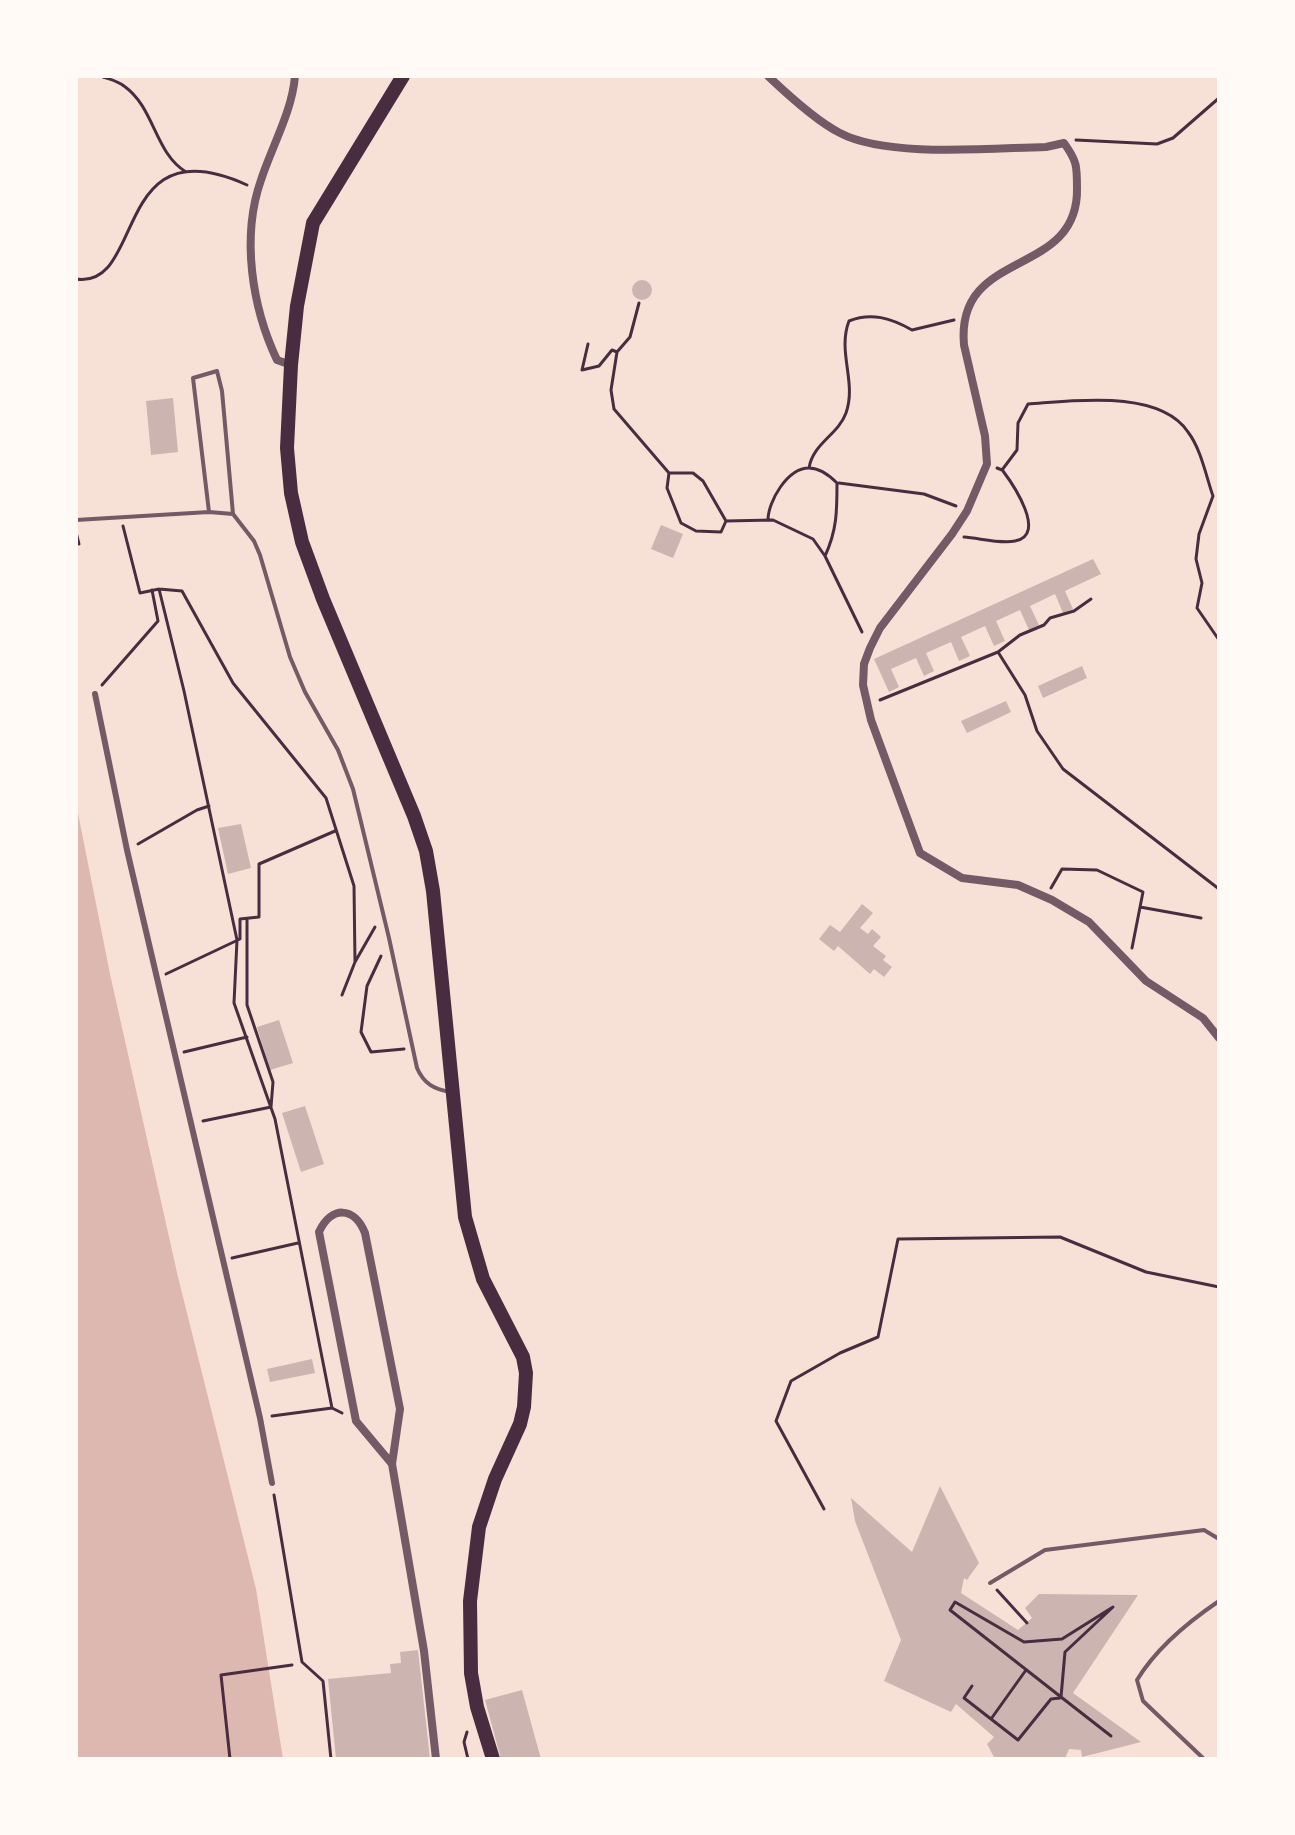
<!DOCTYPE html>
<style>
body{margin:0}
#map{position:relative;width:1295px;height:1835px;overflow:hidden;background:#f7e1d7;font-family:"Open Sans",sans-serif}
canvas{display:block}
.frame{position:absolute;inset:0;border:78px solid #fffaf5;pointer-events:none}
</style>
<div id="map">
<canvas width="1295" height="1835"></canvas>
<div class="frame"></div>
</div>
<script>
const context = document.querySelector('canvas').getContext('2d');
context.lineJoin = 'round';
function fill(path, color) { context.fillStyle = color; context.fill(path, 'evenodd'); }
function strokePath(path, color, width, dash) { context.strokeStyle = color; context.lineWidth = width; context.lineCap = dash ? 'butt' : 'round'; context.setLineDash(dash || []); context.stroke(path); }
fill(new Path2D(`
 M76,803L110,974L178,1277L256,1589L283,1759H76Z`), '#dcb8b0');
fill(new Path2D(`
 M632 290a10 10 0 1 1 20 0a10 10 0 1 1-20 0Z
 M173,398L178,452L151,455L146,401Z
 M661,525L683,534L673,558L651,549Z
 M1093,559L1101,574L1065,591L1073,609L1063,613L1055,594L1030,606L1039,625L1029,630L1020,610L996,621L1005,641L994,646L985,626L961,637L970,656L959,661L951,642L926,653L934,671L924,676L916,658L891,669L899,687L889,692L874,659Z
 M1082,666L1087,678L1043,698L1038,686Z
 M1006,701L1011,712L967,733L961,721Z
 M241,824L251,868L228,874L218,828Z
 M862,904L873,913L860,928L868,934L872,929L881,937L873,946L886,956L883,960L892,967L884,977L874,969L870,974L838,946L834,951L819,939L830,925L840,932Z
 M279,1020L293,1063L270,1070L257,1027Z
 M305,1106L324,1164L301,1172L282,1113Z
 M312,1359L315,1373L270,1382L267,1369Z
 M940,1486L979,1563L967,1580L964,1578L961,1593L1018,1630L1032,1618L1025,1608L1039,1594L1138,1595L1073,1693L1141,1742L1082,1757L1081,1750L1069,1749L1065,1759H995L987,1744L994,1737L956,1704L951,1712L884,1681L901,1640L855,1521L851,1498L912,1552Z
 M418,1650L430,1759H336L328,1679L391,1673L390,1664L401,1663L400,1652Z
 M522,1690L541,1759H501L485,1700Z`), '#ccb4b1');
strokePath(new Path2D(`
 M101,76C108,79 118,81 124,86C155,108 154,152 186,172
 M1076,140L1157,144L1173,138L1219,98
 M76,279C146,290 111,123 247,185
 M639,303L630,337L617,352L611,390L614,409L669,473L667,488L681,523L696,531L721,532L726,521
 M588,344L582,370L599,366L612,350L617,352
 M809,468C813,443 838,435 846,413C857,382 837,352 849,321C871,312 891,318 912,330L954,320
 M997,468L1002,470L1017,450L1018,423L1028,404C1074,401 1159,389 1188,432C1201,449 1206,476 1213,496L1199,534L1196,559L1202,583L1197,608L1219,640
 M669,473H693L703,481L726,521L773,520L813,539L825,556L862,632
 M839,483L924,494L956,506
 M768,520C768,502 787,468 809,468C819,468 830,476 837,483C837,511 837,530 825,556
 M123,526L140,593L159,589L182,591L233,683L326,798L354,886L355,962
 M76,532L79,544
 M964,537C979,538 1000,544 1015,541C1048,535 1012,483 1003,471
 M159,589L184,691L237,940L234,1003L275,1119L332,1408
 M998,652L1025,695L1037,731L1063,769L1219,889
 M102,685L158,621L152,590
 M880,700L998,652L1020,635L1044,625L1050,618L1074,611L1091,599
 M138,844L197,810L209,806
 M1051,888L1062,869L1097,870L1143,892L1132,948
 M1140,907L1201,918
 M381,956L367,986L361,1032L371,1052L404,1049
 M166,974L240,939V919L259,917V864L335,831
 M342,995L355,962L375,927
 M184,1052L247,1037
 M203,1121L271,1107L273,1082L247,1005V919
 M232,1258L298,1243
 M272,1416L332,1408L342,1413
 M274,1495L302,1662L323,1681L331,1759
 M824,1509L776,1421L791,1381L840,1353L878,1337L898,1239L1060,1237L1146,1272L1219,1287
 M997,1590L1027,1623
 M972,1686L964,1698L1018,1740L1051,1699L1060,1698
 M1061,1697L950,1610L955,1602L1024,1642L1062,1639L1113,1607L1065,1652L1061,1697L1111,1736
 M991,1719L1026,1670
 M467,1732L464,1742L468,1759
 M230,1759L221,1675L292,1665`), '#4a2c40', 3);
strokePath(new Path2D(`
 M209,512L193,378L217,371L222,391L233,514
 M76,520L209,512L233,514L254,541L260,555L290,657L305,692L338,750L353,789L389,938L417,1068C424,1084 434,1089 450,1092
 M990,1583L1045,1550L1204,1530L1219,1539
 M1204,1759L1143,1701L1137,1680C1157,1647 1188,1622 1219,1601`), '#755966', 4);
strokePath(new Path2D(`
 M95,694L127,850L260,1418L272,1483`), '#755966', 6);
strokePath(new Path2D(`
 M768,76C788,95 816,121 840,133C887,158 992,148 1046,147L1064,143C1077,161 1077,166 1077,188C1079,279 955,247 964,345L985,436L987,464L967,511L952,534L880,628L870,648L864,664L863,685L871,720L920,853L962,878L1018,885L1052,900L1089,922L1146,981L1203,1018L1219,1038
 M291,365L277,360C252,307 241,237 261,180C272,146 292,112 295,76
 M392,1464L356,1421L319,1232C331,1206 354,1206 365,1233L400,1409L392,1464L424,1651L436,1759`), '#755966', 8);
strokePath(new Path2D(`
 M403,76L313,223L297,306L291,365L287,448L291,493L302,542L323,599L414,816L426,851L433,891L465,1217L483,1279L523,1357L526,1373L524,1407L520,1424L495,1479L479,1527L470,1601L471,1673L477,1707L493,1759`), '#4a2c40', 14);
</script>
